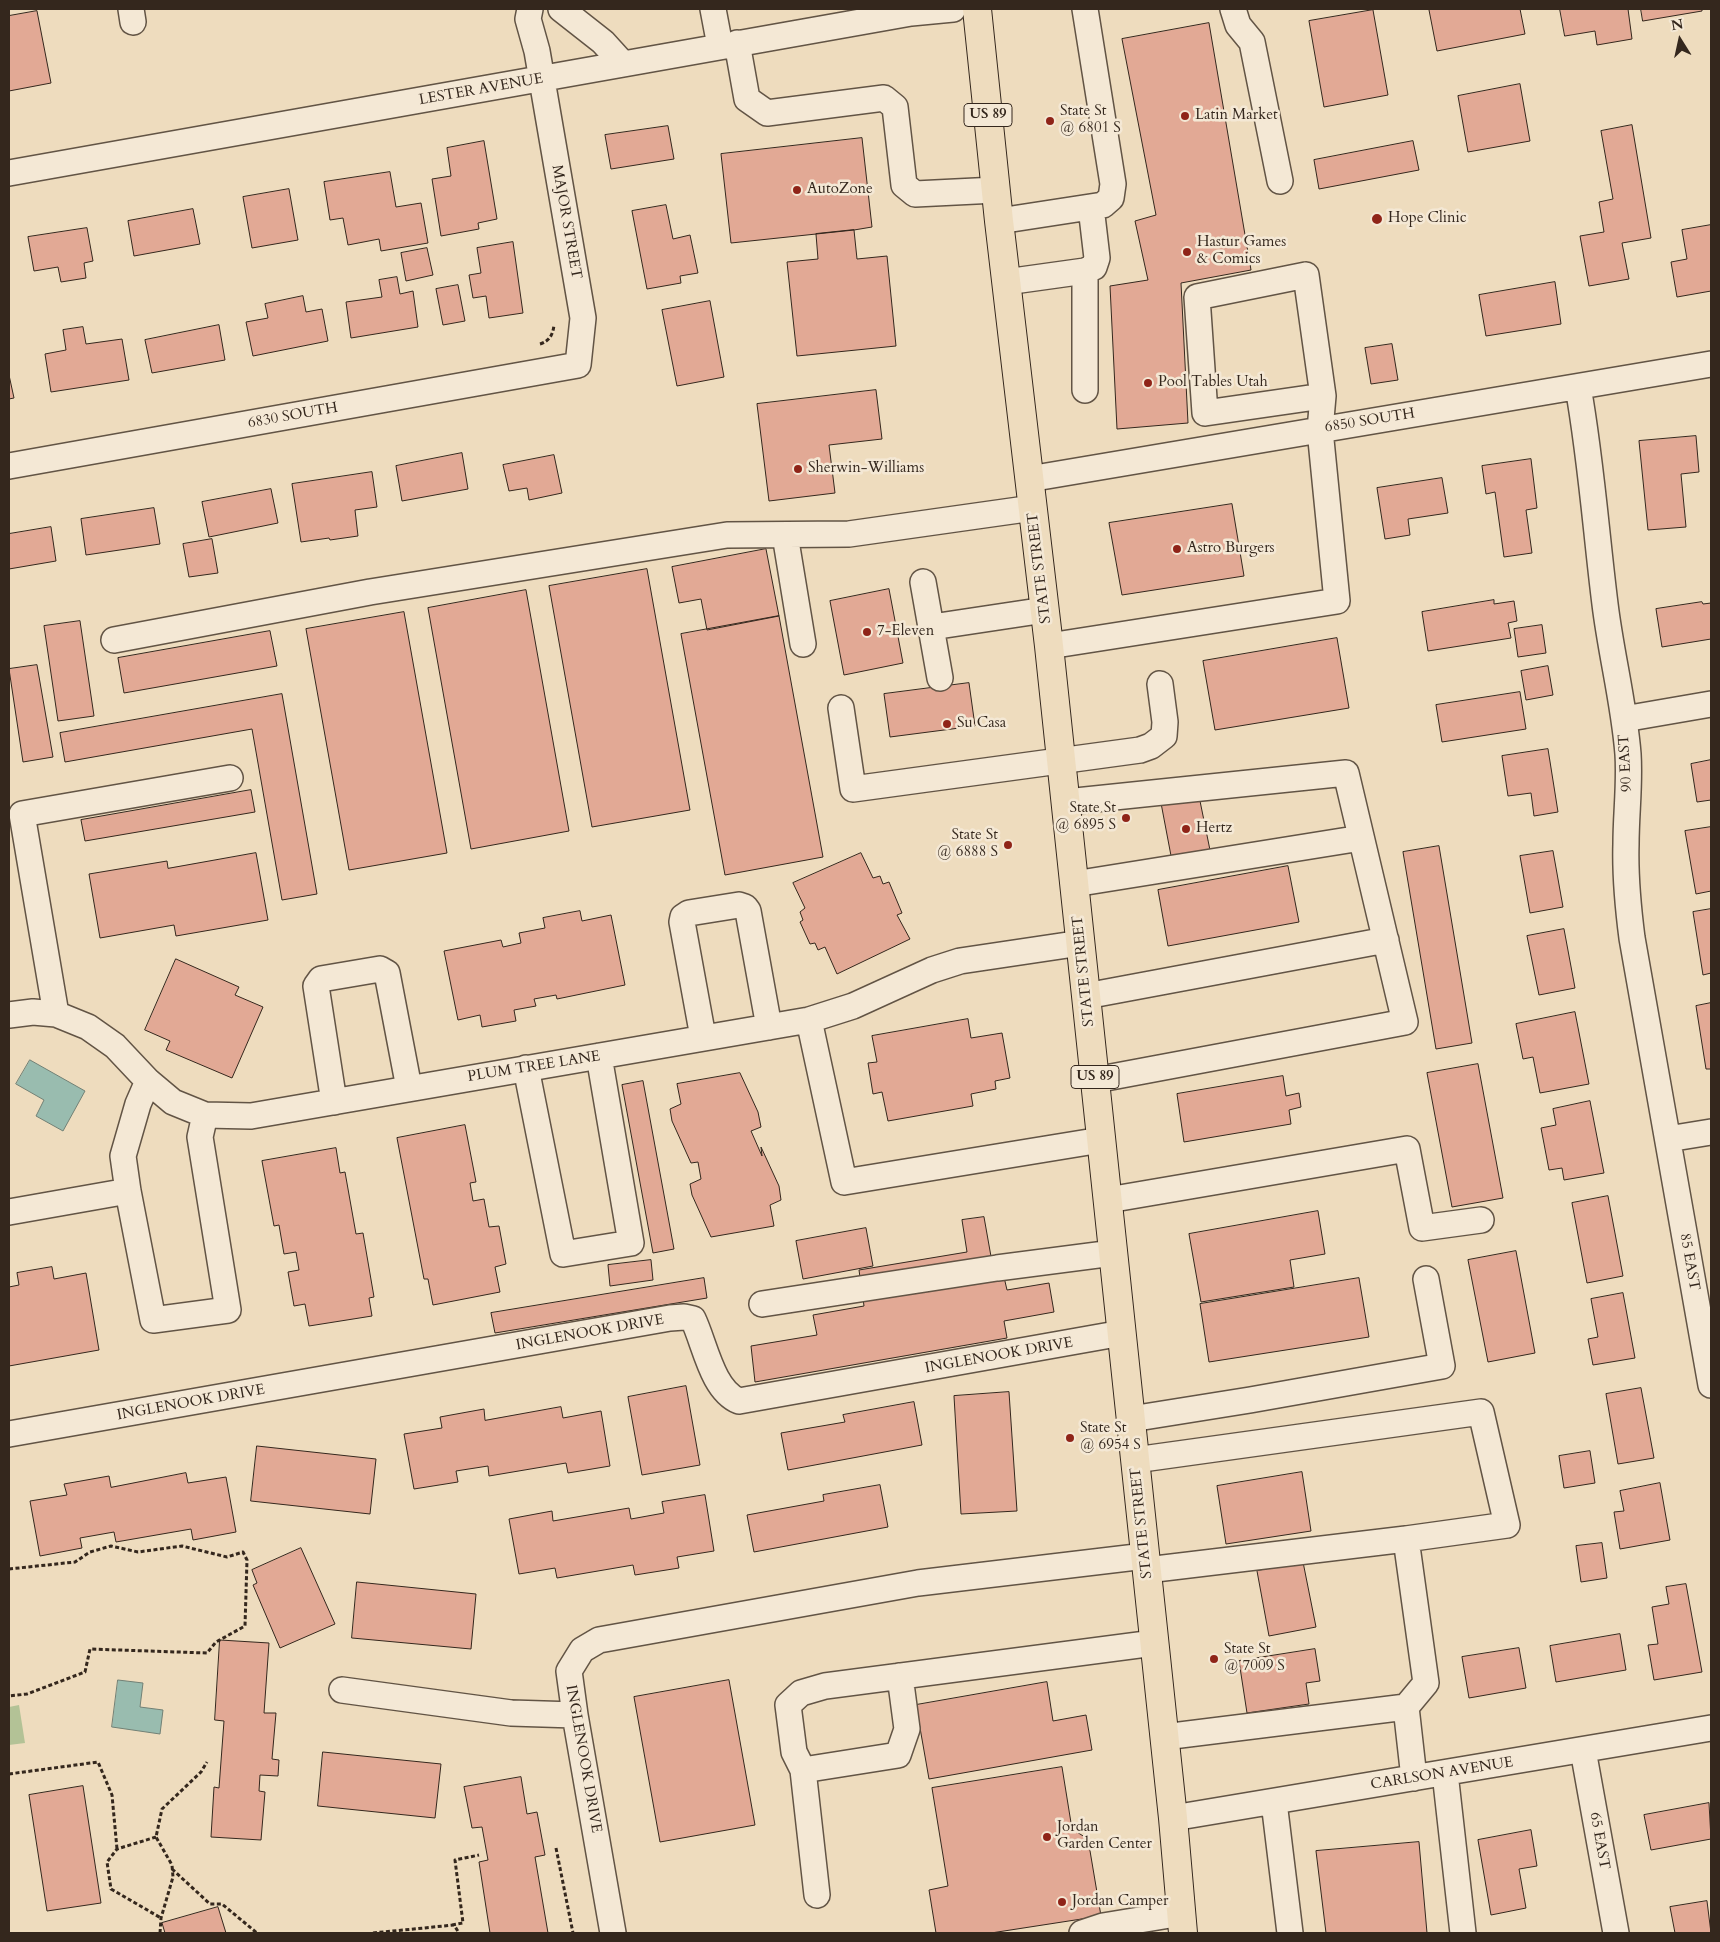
<!DOCTYPE html>
<style>
body{margin:0}
#map{position:relative;width:1720px;height:1942px;overflow:hidden;background:#eedcbe;font-family:Cardo,serif}
canvas{display:block}
.frame{position:absolute;inset:0;border:10px solid #34271d;pointer-events:none}
.north{position:absolute;left:1655px;top:15px;width:50px;height:50px;-webkit-text-stroke:4px #f4e8d5;paint-order:stroke;rotate:350deg;font-size:14px;font-weight:700;line-height:20px;text-align:center;color:#34271d}
.north::after{content:'';display:block;margin:auto;width:18px;height:22px;background:#34271d;clip-path:polygon(50% 0,100% 100%,50% 72%,0 100%)}
</style>
<div id="map">
<canvas width="1720" height="1942"></canvas>
<div class="frame"></div>
<div class="north">N</div>
</div>
<script>
const context = document.querySelector('canvas').getContext('2d');
context.lineJoin = 'round';
function fill(path, color) { context.fillStyle = color; context.fill(path, 'evenodd'); }
function strokePath(path, color, width, dash) { context.strokeStyle = color; context.lineWidth = width; context.lineCap = dash ? 'butt' : 'round'; context.setLineDash(dash || []); context.stroke(path); }
function write(font, color, halo, rows, align = 'center') {
  context.font = font + ' Cardo,serif'; context.lineWidth = 5; context.setLineDash([]); context.textBaseline = 'middle'; context.strokeStyle = halo; context.fillStyle = color; for (const [text, x, y, turn = 0] of rows) {
    context.save(); context.translate(x, y); context.rotate((+turn || 0) * Math.PI / 180); context.textAlign = isNaN(turn) ? turn : align; if (halo) context.strokeText(text, 0, 0); context.fillText(text, 0, 0); context.restore();
  }
}
fill(new Path2D(`
 M19,1705L25,1743L9,1745V1707Z`), '#b3c296');
const water = new Path2D(`
 M30,1060L85,1091L63,1131L36,1116L44,1100L16,1084Z
 M118,1680L143,1683L140,1707L163,1710L160,1734L112,1727Z`);
fill(water, '#99bcaf');
strokePath(water, '#718075', 1);
const building = new Path2D(`
 M1436,9H1520L1525,34L1437,51L1429,10Z
 M1560,9H1628L1632,39L1597,45L1595,31L1565,36Z
 M1641,9H1702V11L1643,21Z
 M1373,10L1388,95L1324,107L1309,21Z
 M37,11L51,83L9,91V16Z
 M1209,23L1251,270L1181,283L1188,423L1117,429L1110,286L1148,280L1135,221L1156,215L1122,39Z
 M1520,84L1530,141L1468,152L1458,96Z
 M1632,125L1651,238L1622,243L1629,279L1589,286L1580,236L1604,232L1599,202L1613,199L1601,131Z
 M668,126L674,159L611,169L605,135Z
 M862,138L872,227L854,230L731,243L721,154Z
 M484,141L497,219L478,223L479,229L441,236L432,179L451,176L447,148Z
 M1413,141L1419,170L1319,189L1314,160Z
 M390,172L396,207L421,203L428,243L381,251L379,239L348,245L343,218L330,220L324,182Z
 M289,189L298,240L252,248L243,197Z
 M666,205L673,239L690,235L698,273L680,276L681,283L647,289L632,211Z
 M193,209L200,244L134,256L128,221Z
 M1711,225V291L1677,297L1671,262L1687,259L1682,230Z
 M87,228L93,261L84,263L86,278L61,282L58,267L34,271L28,237Z
 M854,230L857,259L887,256L896,346L797,356L787,262L818,259L816,234Z
 M513,242L523,313L489,318L486,296L473,298L469,275L481,273L477,248Z
 M427,248L433,275L406,281L401,253Z
 M397,277L400,294L413,291L418,327L351,338L346,302L382,297L379,280Z
 M1555,282L1561,324L1486,336L1479,295Z
 M458,285L465,321L443,325L436,289Z
 M303,296L306,312L322,309L328,341L253,356L246,322L268,318L265,304Z
 M710,301L724,377L677,386L662,310Z
 M219,325L225,360L152,373L145,340Z
 M83,327L86,344L122,339L129,380L51,392L45,354L66,350L63,330Z
 M1392,344L1398,380L1371,384L1365,348Z
 M9,375L14,398L9,399Z
 M876,390L882,439L829,445L835,493L769,501L757,404Z
 M1696,436L1699,472L1681,474L1686,527L1648,530L1639,441Z
 M462,453L468,489L402,501L396,466Z
 M554,455L562,493L529,500L527,488L509,491L503,465Z
 M1531,459L1537,508L1526,510L1532,553L1504,557L1495,492L1486,494L1482,466Z
 M372,472L377,507L355,510L358,536L330,540L329,538L301,542L292,484Z
 M1442,478L1448,513L1408,519L1410,535L1385,539L1377,488Z
 M271,489L278,523L209,537L202,502Z
 M1232,504L1244,576L1122,595L1109,523Z
 M154,508L160,544L86,555L81,519Z
 M51,527L56,561L9,569V534Z
 M212,539L218,573L189,577L183,544Z
 M766,549L779,616L707,630L701,599L679,603L672,567Z
 M647,569L690,810L592,827L549,586Z
 M889,589L903,663L844,675L830,601Z
 M526,590L569,831L471,849L428,608Z
 M1494,600V604L1514,601L1517,621L1508,623L1511,638L1428,651L1422,612Z
 M1702,602L1703,604L1711,603V639L1662,647L1656,609Z
 M404,612L447,853L349,870L306,629Z
 M779,616L823,857L725,875L681,634Z
 M80,621L94,716L58,721L44,626Z
 M1542,625L1546,653L1518,657L1514,629Z
 M270,631L277,666L124,693L118,658Z
 M1337,638L1349,708L1215,730L1203,661Z
 M37,665L53,757L23,762L9,669Z
 M1548,666L1553,695L1526,700L1521,671Z
 M969,683L975,726L890,737L884,694Z
 M1520,692L1526,729L1442,742L1436,705Z
 M282,694L317,894L282,900L252,729L65,762L60,733Z
 M1548,749L1558,812L1534,816L1531,793L1508,796L1502,756Z
 M1711,760V800L1697,802L1691,764Z
 M251,790L255,812L85,841L81,820Z
 M1199,796L1211,855L1172,861L1161,803Z
 M1711,827V891L1696,894L1685,831Z
 M1439,846L1472,1043L1436,1049L1403,852Z
 M1553,851L1563,907L1530,913L1520,856Z
 M256,853L268,920L176,936L174,925L100,938L89,874L167,861L168,868Z
 M861,853L873,878L880,876L883,884L889,882L902,913L897,915L910,939L837,974L825,947L818,950L815,943L810,944L800,922L803,920L800,912L805,908L793,883Z
 M1288,866L1299,922L1168,946L1158,890Z
 M1711,909V973L1703,975L1693,912Z
 M580,911L582,921L611,915L625,985L557,999L556,995L534,999L536,1006L514,1010L516,1021L482,1027L480,1015L458,1020L444,951L501,940L503,947L521,943L519,933L545,928L543,918Z
 M1564,929L1575,988L1539,995L1527,936Z
 M176,959L239,987L235,995L263,1007L232,1078L166,1050L170,1041L145,1030Z
 M1711,1003V1069H1706L1696,1006Z
 M1575,1012L1589,1084L1540,1093L1533,1057L1523,1059L1516,1024Z
 M968,1019L971,1038L1002,1033L1010,1078L995,1081L996,1089L971,1094L973,1106L888,1121L882,1092L873,1094L868,1063L877,1062L872,1036Z
 M1478,1064L1503,1198L1452,1207L1427,1073Z
 M740,1073L758,1112L761,1127L751,1131L762,1156L761,1147L779,1186L781,1200L770,1205L774,1226L711,1237L692,1195L690,1184L701,1179L698,1162L691,1163L672,1121L670,1109L681,1104L677,1084Z
 M1283,1076L1286,1096L1299,1093L1301,1107L1289,1110L1291,1124L1184,1142L1177,1094Z
 M643,1081L674,1249L653,1253L622,1085Z
 M1590,1101L1604,1173L1564,1180L1562,1168L1549,1170L1541,1128L1556,1125L1553,1109Z
 M465,1125L476,1182L470,1183L473,1201L484,1199L489,1227L499,1226L506,1264L495,1267L500,1292L433,1305L428,1279H424L397,1138Z
 M336,1148L340,1173L345,1172L356,1234L363,1233L374,1297L369,1298L372,1316L309,1326L305,1304L294,1306L288,1272L299,1270L296,1252L284,1254L279,1225L274,1226L262,1161Z
 M1608,1196L1623,1276L1587,1283L1572,1203Z
 M1318,1211L1325,1254L1290,1260L1294,1287L1201,1302L1189,1234Z
 M984,1217L995,1279L1004,1277L1007,1290L1049,1283L1054,1312L1004,1321L1007,1338L755,1382L751,1346L817,1335L813,1315L864,1306L859,1270L967,1252L962,1220Z
 M866,1228L873,1266L803,1279L796,1241Z
 M1516,1251L1535,1353L1488,1362L1468,1260Z
 M651,1260L653,1280L610,1286L608,1265Z
 M52,1267L54,1279L86,1273L99,1350L9,1366V1287L19,1285L17,1273Z
 M704,1278L707,1298L495,1333L491,1313Z
 M1359,1278L1369,1337L1209,1362L1200,1304Z
 M1623,1293L1635,1358L1593,1365L1588,1339L1598,1337L1591,1299Z
 M686,1386L700,1465L642,1475L628,1397Z
 M1641,1388L1654,1458L1618,1464L1606,1394Z
 M1009,1392L1017,1511L961,1514L954,1396Z
 M914,1402L922,1445L788,1470L781,1433L845,1422L843,1415Z
 M561,1407L563,1418L601,1411L610,1466L568,1473L566,1463L489,1476L488,1466L456,1471L458,1482L414,1489L404,1434L442,1428L440,1417L484,1409L485,1420Z
 M257,1446L376,1459L370,1514L251,1501Z
 M1590,1451L1595,1483L1564,1488L1559,1456Z
 M1302,1472L1311,1531L1226,1544L1217,1486Z
 M186,1473L188,1483L226,1477L236,1532L193,1540L191,1529L116,1542L114,1532L80,1538L82,1548L40,1556L30,1501L67,1495L64,1484L109,1476L111,1487Z
 M1660,1483L1670,1540L1620,1549L1614,1512L1624,1511L1620,1491Z
 M880,1485L888,1527L754,1552L747,1515L824,1501L823,1495Z
 M705,1495L714,1551L677,1557L679,1568L635,1575L633,1565L557,1578L555,1568L519,1574L509,1519L552,1511L553,1521L629,1508L631,1519L664,1513L662,1502Z
 M1602,1543L1607,1578L1581,1582L1576,1546Z
 M301,1548L335,1624L280,1648L253,1585L257,1583L252,1570Z
 M1303,1562L1316,1627L1269,1636L1257,1571Z
 M357,1582L476,1594L471,1649L352,1638Z
 M1686,1584L1702,1672L1654,1680L1648,1645L1658,1644L1652,1607L1669,1604L1666,1587Z
 M1620,1634L1626,1670L1556,1682L1550,1646Z
 M220,1640L269,1643L264,1713H276L272,1759L279,1760L278,1776L260,1775L259,1791L265,1792L261,1840L211,1837L214,1787L219,1788L224,1721L215,1720Z
 M1519,1648L1526,1688L1469,1698L1462,1657Z
 M1315,1649L1320,1681L1306,1683L1309,1704L1247,1713L1239,1661Z
 M729,1680L755,1825L660,1842L634,1697Z
 M1047,1682L1053,1721L1086,1715L1092,1750L929,1779L916,1705Z
 M323,1752L441,1764L435,1818L318,1806Z
 M1062,1767L1072,1829L1088,1839L1101,1916L991,1933H936L929,1890L948,1886L932,1788Z
 M521,1777L527,1814L537,1812L545,1855L535,1857L548,1933H490L479,1862L488,1860L482,1827L472,1828L464,1787Z
 M83,1786L101,1903L47,1911L29,1795Z
 M1709,1803L1711,1839L1651,1850L1644,1815Z
 M1531,1830L1537,1866L1519,1869L1526,1908L1491,1915L1478,1840Z
 M1419,1842L1427,1933H1326L1316,1851Z
 M1707,1901L1711,1933H1675L1670,1907Z
 M218,1907L226,1933H165L162,1923Z`);
fill(building, '#e2a995');
strokePath(building, '#34271d', 1);
const minor = new Path2D(`
 M131,9L133,22
 M561,9L603,42L623,64
 M713,9L720,46
 M1233,9L1238,25L1252,42L1280,181
 M737,43L747,99L767,113L884,98L895,107L904,185L915,194L996,190
 M9,173L911,13L953,9
 M999,221L1103,205L1111,198L1113,184L1085,9
 M1006,282L1085,271L1094,267L1097,258L1091,207
 M1578,387C1591,459 1596,532 1605,604C1611,654 1624,703 1628,754C1630,784 1626,814 1626,844C1625,876 1628,907 1632,938L1711,1385
 M1085,390V271
 M9,466L578,365L583,318L537,51L528,19L530,9
 M1029,479L1711,364
 M785,535L803,644
 M923,582L940,678
 M932,627L1045,610
 M114,640L370,592L727,535L849,534L1033,508
 M1049,646L1337,601L1320,430L1323,396L1306,275L1197,297L1205,413L1323,396
 M841,708L853,789L1140,750L1151,746L1164,736L1165,722L1160,684
 M1624,719L1711,704
 M1066,802L1346,773L1405,1022L1095,1080
 M1074,884L1361,838
 M1086,996L1386,940
 M56,1014L22,814L230,778
 M9,1015L33,1012L56,1014L88,1027L115,1046L148,1081L173,1102L205,1115L251,1116L809,1020L853,1006L932,970L960,961L1081,943
 M809,1020L844,1182L1101,1140
 M703,1037L682,922L683,917L689,913L739,905L745,907L748,911L769,1027
 M526,1068L563,1254L631,1243L599,1056
 M148,1081L138,1104L123,1156L128,1191L153,1320L228,1310L200,1137L205,1115
 M334,1102L316,986L321,979L380,969L387,973L409,1088
 M1668,1139L1711,1132
 M1108,1200L1407,1149L1422,1228L1481,1220
 M9,1212L128,1191
 M762,1304L997,1268L1113,1253
 M1131,1419L1250,1400L1442,1366L1426,1279
 M9,1434L670,1318L684,1317L693,1319C705,1344 712,1390 739,1401L1122,1333
 M1135,1460L1481,1412L1507,1525L1406,1539L1426,1683L1406,1707
 M1147,1570L1406,1539
 M900,1676L907,1729L898,1755L803,1770L794,1752L788,1705L801,1693L825,1686L1154,1643
 M342,1690L511,1713L575,1715
 M1164,1737L1406,1707L1414,1778
 M1583,1750L1616,1933
 M803,1770L817,1895
 M1445,1773L1463,1933
 M1274,1802L1290,1933
 M1173,1818L1711,1728
 M613,1933L575,1715L569,1671L582,1650L599,1640L918,1583L1145,1556
 M1082,1933L1103,1926L1182,1913`);
const major = new Path2D(`
 M977,9L999,221L1049,646L1173,1818L1183,1933`);
strokePath(minor, '#625445', 28);
strokePath(major, '#34271d', 30);
strokePath(new Path2D(`
 M540,344C550,341 553,334 554,325
 M9,1569L75,1562L90,1552L111,1546L138,1552L182,1546L227,1557L243,1552L247,1560L245,1626L216,1642L207,1653L90,1649L85,1672L27,1694L9,1696
 M9,1774L98,1762L112,1795L117,1849
 M156,1837L117,1849L107,1862L111,1889L161,1918
 M556,1848L573,1933
 M172,1869L210,1904H222L257,1933
 M452,1925L463,1923L455,1860L479,1855
 M160,1933L161,1918L173,1877L172,1865L156,1837L162,1809L201,1772L207,1762
 M373,1933L454,1925L459,1933`), '#34271d', 3, [4, 2.5]);
strokePath(minor, '#f4e8d5', 25);
strokePath(major, '#eedcbe', 28);
for (const [x, y, r, color] of [
 [1185,116,5,"#8f2418"],
 [1050,121,5,"#8f2418"],
 [797,190,5,"#8f2418"],
 [1377,219,6,"#8f2418"],
 [1187,252,5,"#8f2418"],
 [1148,383,5,"#8f2418"],
 [798,469,5,"#8f2418"],
 [1177,549,5,"#8f2418"],
 [867,632,5,"#8f2418"],
 [947,724,5,"#8f2418"],
 [1126,818,5,"#8f2418"],
 [1186,829,5,"#8f2418"],
 [1008,845,5,"#8f2418"],
 [1070,1438,5,"#8f2418"],
 [1214,1659,5,"#8f2418"],
 [1047,1837,5,"#8f2418"],
 [1062,1902,5,"#8f2418"]
]) { const dot = new Path2D(); dot.arc(x, y, r, 0, 2 * Math.PI); context.fillStyle = color; context.fill(dot); strokePath(dot, '#f4e8d5', 2); }
for (const [x, y, w] of [
 [988,115,48],
 [1095,1077,48]
]) { const box = new Path2D(); box.roundRect(x - w / 2, y - 11.5, w, 23, 4); context.fillStyle = '#f4e8d5'; context.fill(box); strokePath(box, '#34271d', 1); }
write('bold 14px', '#34271d', null, [
 ["US 89",988,115],
 ["US 89",1095,1077]
]);
write('15px', '#34271d', '#f4e8d5', [
 ["LESTER AVENUE",481,90,-10],
 ["MAJOR STREET",566,222,80],
 ["6830 SOUTH",293,416,-10],
 ["6850 SOUTH",1370,421,-9],
 ["STATE STREET",1040,568,-97],
 ["90 EAST",1626,763,-93],
 ["STATE STREET",1084,971,-96],
 ["PLUM TREE LANE",534,1067,-9],
 ["85 EAST",1689,1262,80],
 ["INGLENOOK DRIVE",590,1333,-10],
 ["INGLENOOK DRIVE",999,1356,-10],
 ["INGLENOOK DRIVE",191,1403,-10],
 ["STATE STREET",1142,1523,-96],
 ["INGLENOOK DRIVE",583,1759,80],
 ["CARLSON AVENUE",1442,1774,-9],
 ["65 EAST",1599,1841,80]
]);
write('15px', '#34271d', '#f4e8d5', [
 ["State St",1060,112],
 ["@ 6801 S",1060,129],
 ["Latin Market",1195,116],
 ["AutoZone",807,190],
 ["Hope Clinic",1388,219],
 ["Hastur Games",1197,243],
 ["& Comics",1197,260],
 ["Pool Tables Utah",1158,383],
 ["Sherwin-Williams",808,469],
 ["Astro Burgers",1187,549],
 ["7-Eleven",877,632],
 ["Su Casa",957,724],
 ["State St",1116,809,"right"],
 ["@ 6895 S",1116,826,"right"],
 ["Hertz",1196,829],
 ["State St",998,836,"right"],
 ["@ 6888 S",998,853,"right"],
 ["State St",1080,1429],
 ["@ 6954 S",1080,1446],
 ["State St",1224,1650],
 ["@ 7009 S",1224,1667],
 ["Jordan",1057,1828],
 ["Garden Center",1057,1845],
 ["Jordan Camper",1072,1902]
], 'left');
</script>
